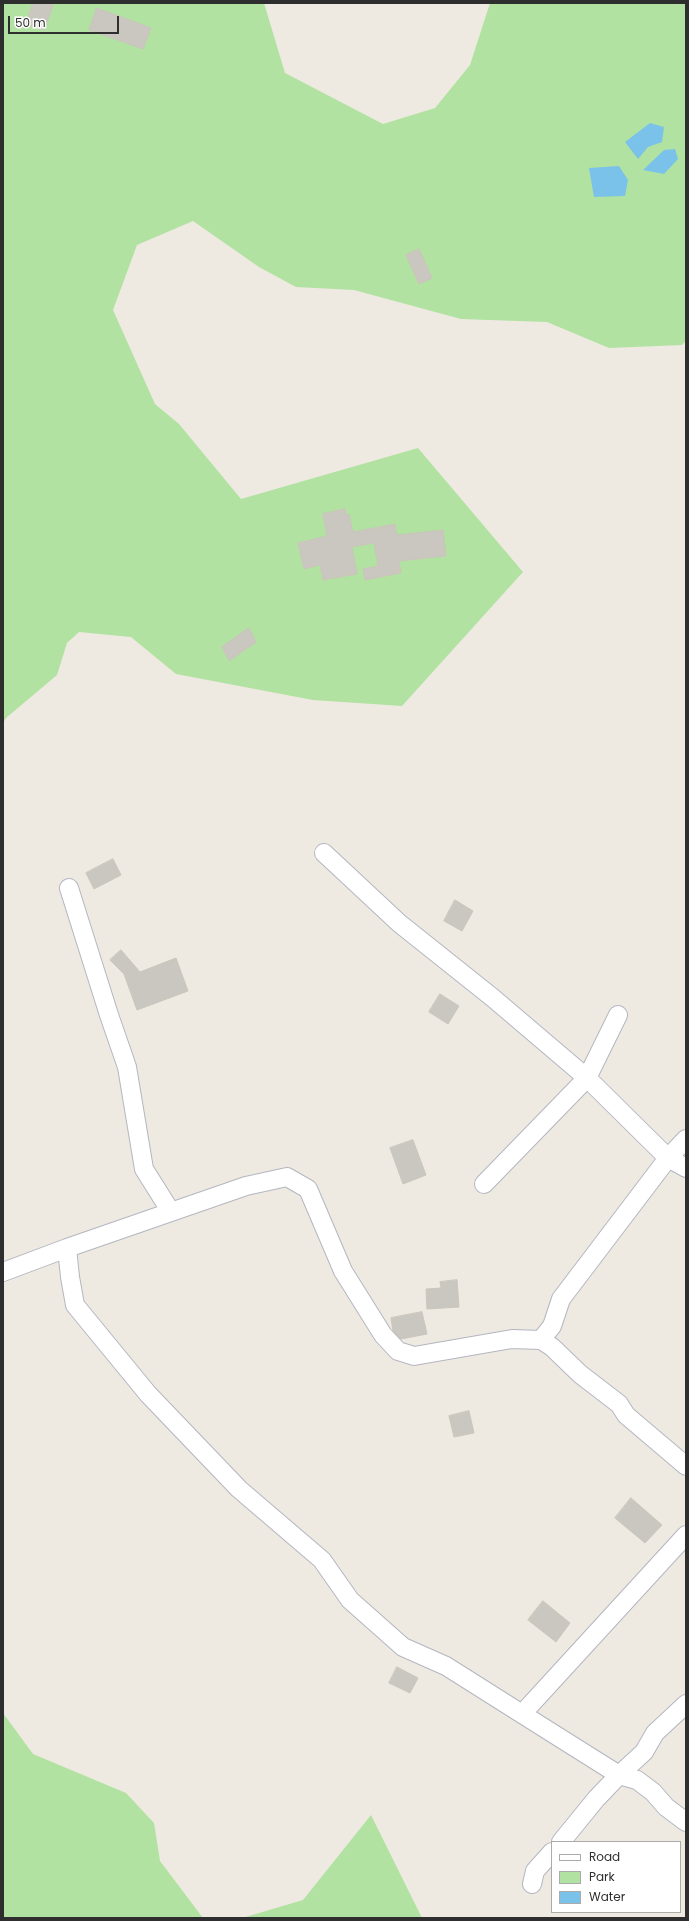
<!DOCTYPE html>
<style>
body{margin:0}
#map{position:relative;width:689px;height:1921px;overflow:hidden;background:#eeeae1;font-family:Poppins,sans-serif}
canvas{display:block}
.frame{position:absolute;inset:0;border:4px solid #2e2e2e;pointer-events:none}
.legend{position:absolute;left:551px;top:1841px;width:130px;height:72px;box-sizing:border-box;background:#fff;border:1px solid #ababab;margin:0;padding:5px 7px;list-style:none;font-size:12px;color:#2e2e2e}
.legend li{display:flex;align-items:center;gap:8px;height:20px}
.legend b{width:20px;border:1px solid #ababab}
.scale{position:absolute;left:8px;top:16px;width:111px;height:18px;box-sizing:border-box;border:2px solid #2e2e2e;border-top:0;padding-left:5px;font-size:12px;line-height:14px;white-space:nowrap;color:#2e2e2e;-webkit-text-stroke:3px #fff;paint-order:stroke}
</style>
<div id="map">
<canvas width="689" height="1921"></canvas>
<div class="frame"></div>
<ul class="legend">
<li><b style="height:5px;background:#fff"></b>Road</li>
<li><b style="height:11px;background:#b1e2a1"></b>Park</li>
<li><b style="height:11px;background:#7ac2ea"></b>Water</li>
</ul>
<div class="scale">50 m</div>
</div>
<script>
const context = document.querySelector('canvas').getContext('2d');
context.lineJoin = 'round';
function fill(path, color) { context.fillStyle = color; context.fill(path, 'evenodd'); }
function strokePath(path, color, width, dash) { context.strokeStyle = color; context.lineWidth = width; context.lineCap = dash ? 'butt' : 'round'; context.setLineDash(dash || []); context.stroke(path); }
fill(new Path2D(`
 M3,3H264L285,73L383,124L435,108L470,65L490,3H686V341L682,345L609,348L547,322L461,319L354,290L296,287L259,267L193,221L137,245L113,310L155,404L179,424L241,499L418,448L523,572L402,706L313,700L176,674L131,637L79,632L67,643L57,675L6,718L3,723Z
 M3,1713L33,1754L126,1793L154,1823L160,1861L203,1918H3Z
 M371,1815L422,1918H242L303,1900Z`), '#b1e2a1');
fill(new Path2D(`
 M650,123L664,127L662,142L648,147L638,159L625,142Z
 M675,149L678,159L664,174L643,170L664,150Z
 M619,166L628,180L625,196L594,197L589,168Z`), '#7ac2ea');
const building = new Path2D(`
 M33,3H54L44,30L26,24Z
 M97,8L151,28L143,49L89,30Z
 M419,249L432,278L419,284L406,255Z
 M345,509L346,515L349,514L353,532L395,524L397,535L443,530L446,556L399,561L401,573L365,580L363,569L378,566L374,543L352,547L357,574L323,580L320,565L304,569L298,543L327,536L323,514Z
 M249,628L256,642L229,661L222,647Z
 M113,859L121,875L94,889L86,873Z
 M455,900L473,911L462,931L444,921Z
 M121,950L140,972L176,958L188,991L137,1010L124,974L110,960Z
 M440,994L459,1006L448,1024L429,1012Z
 M413,1140L426,1175L403,1184L390,1148Z
 M457,1280L459,1307L427,1309L426,1289L441,1288L440,1282Z
 M422,1312L427,1334L401,1339L393,1331L391,1318Z
 M469,1411L474,1433L454,1437L449,1416Z
 M631,1498L662,1525L645,1543L615,1518Z
 M543,1601L570,1623L556,1642L528,1620Z
 M397,1667L418,1678L410,1693L389,1683Z`);
fill(building, '#cac6c0');
strokePath(building, '#cac6ba', 1);
const street = new Path2D(`
 M324,853L399,923L493,998L587,1078L668,1158L686,1168
 M69,888L109,1015L127,1067L144,1169L171,1212
 M484,1184L587,1078L618,1015
 M67,1248L246,1186L287,1177L308,1189L343,1271L383,1335L398,1351L414,1356L512,1339L541,1340L552,1347L580,1374L619,1404L626,1415L686,1466
 M3,1272L67,1248L70,1277L75,1305L148,1394L239,1489L322,1560L350,1600L403,1647L446,1666L522,1714L686,1535
 M541,1340L552,1326L561,1299L668,1158L686,1139
 M522,1714L619,1775L644,1752L655,1733L686,1704
 M561,1842L596,1799L619,1775L637,1780L653,1792L666,1807L686,1822
 M532,1884L535,1871L552,1852`);
strokePath(street, '#b4b6c0', 20);
strokePath(street, '#fff', 18);
</script>
